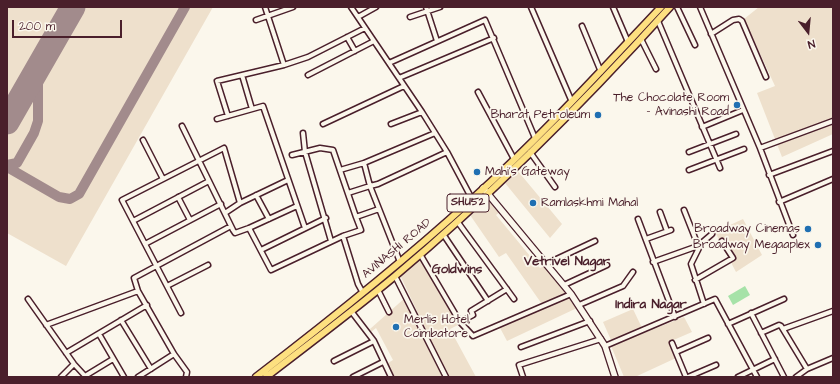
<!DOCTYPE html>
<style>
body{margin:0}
#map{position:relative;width:840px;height:384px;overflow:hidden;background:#fbf7ec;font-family:"Architects Daughter",sans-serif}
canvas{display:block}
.frame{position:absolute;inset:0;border:8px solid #4a1f2b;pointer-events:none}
.north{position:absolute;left:788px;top:12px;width:40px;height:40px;-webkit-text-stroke:3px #fbf7ec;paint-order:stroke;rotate:164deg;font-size:11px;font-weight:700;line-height:16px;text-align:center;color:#4a1f2b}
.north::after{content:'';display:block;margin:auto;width:14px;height:18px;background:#4a1f2b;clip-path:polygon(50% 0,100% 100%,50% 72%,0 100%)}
.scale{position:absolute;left:12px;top:20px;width:110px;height:18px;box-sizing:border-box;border:2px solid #4a1f2b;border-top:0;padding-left:5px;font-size:12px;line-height:14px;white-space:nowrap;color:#4a1f2b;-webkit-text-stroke:3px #fbf7ec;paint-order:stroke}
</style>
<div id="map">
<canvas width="840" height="384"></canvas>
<div class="frame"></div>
<div class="north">N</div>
<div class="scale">200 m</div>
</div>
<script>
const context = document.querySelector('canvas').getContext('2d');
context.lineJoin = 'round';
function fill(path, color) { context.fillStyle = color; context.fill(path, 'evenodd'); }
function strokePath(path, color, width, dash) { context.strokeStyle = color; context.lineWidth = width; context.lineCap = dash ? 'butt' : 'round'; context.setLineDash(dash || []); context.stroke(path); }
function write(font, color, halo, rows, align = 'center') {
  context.font = font + ' "Architects Daughter",sans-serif'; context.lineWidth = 3.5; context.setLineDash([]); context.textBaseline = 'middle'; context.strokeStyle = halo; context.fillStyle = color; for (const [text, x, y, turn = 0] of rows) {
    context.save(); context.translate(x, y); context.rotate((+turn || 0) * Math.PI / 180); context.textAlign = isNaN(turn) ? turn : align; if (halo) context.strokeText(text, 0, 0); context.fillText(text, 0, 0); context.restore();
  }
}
fill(new Path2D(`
 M7,7H213L66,266L7,233Z
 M759,7H833V134L782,157L757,93L775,86L744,19Z
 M517,170L562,224L550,238L505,183Z
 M489,198L500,212L496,215L540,268L545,266L577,308L507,341L499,326L544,307L506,253L499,257L470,215Z
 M743,219L762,255L736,272L715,232Z
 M421,258L460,324L450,329L476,377H448L400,275Z
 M406,297L443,377H394L388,363L393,360L376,328L371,332L370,329Z
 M633,309L642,328L611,340L603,322Z
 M684,317L692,332L669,342L676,358L635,377H624L611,346Z`), '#eee0cc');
fill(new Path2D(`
 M745,286L750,295L733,305L728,296Z`), '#a6e2a8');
strokePath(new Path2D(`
 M7,120L11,115
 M7,165L17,163L34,133L38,121V68
 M7,167L59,197L70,199L79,194L185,7`), '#a28b8c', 10);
strokePath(new Path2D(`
 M7,122L73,7`), '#a28b8c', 25);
const street = new Path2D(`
 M265,7L284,65
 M351,7L422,112L447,152L472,199
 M426,7L437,41
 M531,7L572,102
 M613,7L628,42
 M677,7L695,45
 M700,7L760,148L793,235
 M358,17L376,7
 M410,17L440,7
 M256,20L293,7
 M658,21L720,168
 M582,26L601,72
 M711,34L733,20L739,19L742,21L766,77
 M347,37L355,51
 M641,39L656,69
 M389,63L485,20L535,138
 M242,75L252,109
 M308,75L374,41
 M399,78L494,38
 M478,92L514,159
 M228,116L217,81L284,65L308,57L365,28
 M217,119L263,106L305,228
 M323,124L404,86
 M391,124L422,112
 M182,126L233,230L235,233L249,228L271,270L343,236L358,284L363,293
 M702,127L743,110
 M303,133L305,152L331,241
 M143,140L163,179
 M760,148L833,121
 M530,152L555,187
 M689,152L736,134
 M292,155L320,148L333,150L356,217L379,209
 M340,170L364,163
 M689,170L744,149
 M769,175L833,151
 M348,193L370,186L364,163L435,133
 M256,195L269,219
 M178,197L190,220
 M779,202L833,179
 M684,210L699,248L691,264L704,304
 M660,212L667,231
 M225,213L240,203
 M638,219L675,317
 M133,221L209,181
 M457,221L514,299
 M249,228L297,206
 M443,234L488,301
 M343,236L361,230L356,217
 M646,239L671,230
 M145,244L221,204
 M261,250L326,218
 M420,254L460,322L473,336L571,294
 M400,262L370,186L378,184L447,152
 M653,262L698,246L712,234
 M546,264L595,241
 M395,276L446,377
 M695,280L733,258L722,241
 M564,285L607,265
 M167,286L208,265
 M378,290L389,312
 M138,291L134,278L231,226
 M28,299L74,364L86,377
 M579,305L623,286L633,272
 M351,311L374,341L391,377
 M181,313L122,200L224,148L240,203L288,180
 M751,313L784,377
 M121,320L151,369
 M460,322L473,315L471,311L507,289
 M728,324L784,299
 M46,325L138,291L174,354L187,372L186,377
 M783,329L833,311
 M761,333L779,325L781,326L807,369
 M99,334L124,377
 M672,343L686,377
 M605,346L715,299L757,377
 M521,347L590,321
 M676,352L708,338
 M66,353L147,305
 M334,361L374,341
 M85,376L113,359
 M61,377L74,364
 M138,377L174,354
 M353,377L383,362
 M523,377L519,365L601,339
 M688,377L716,365
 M738,377L775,359
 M796,377L807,369L833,358`);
const secondary = new Path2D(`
 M483,188L571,294L605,346L615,377`);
const primary = new Path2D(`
 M256,377C329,321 402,263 470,201C538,140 599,73 661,7
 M266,377C309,344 353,311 395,276C493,194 584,102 670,7`);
strokePath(street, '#4a1f2b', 7);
strokePath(secondary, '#4a1f2b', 8);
strokePath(primary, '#4a1f2b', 9);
strokePath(street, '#fbf7ec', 4);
strokePath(secondary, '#fbf7ec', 5.5);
strokePath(primary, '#fde080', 6);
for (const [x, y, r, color] of [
 [737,105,4,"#1f6fb2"],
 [598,115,4,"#1f6fb2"],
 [477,172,4,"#1f6fb2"],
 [533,203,4,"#1f6fb2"],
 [808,229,4,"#1f6fb2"],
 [818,245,4,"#1f6fb2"],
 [396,327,4,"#1f6fb2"]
]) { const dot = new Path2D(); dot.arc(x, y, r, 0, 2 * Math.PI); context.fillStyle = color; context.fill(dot); strokePath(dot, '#fbf7ec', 1.5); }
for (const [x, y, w] of [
 [468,203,42]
]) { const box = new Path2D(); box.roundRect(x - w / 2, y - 9, w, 18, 3); context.fillStyle = '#fbf7ec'; context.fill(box); strokePath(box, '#4a1f2b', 1); }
write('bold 11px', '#4a1f2b', null, [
 ["SHU52",468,203]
]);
write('12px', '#4a1f2b', '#fbf7ec', [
 ["The Chocolate Room",729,98],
 ["- Avinashi Road",729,112],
 ["Bharat Petroleum",590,115],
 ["Mahi's Gateway",485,172,"left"],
 ["Ramlaskhmi Mahal",541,203,"left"],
 ["Broadway Cinemas",800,229],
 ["Broadway Megaaplex",810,245],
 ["Merlis Hotel,",404,320,"left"],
 ["Coimbatore",404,334,"left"]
], 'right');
write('12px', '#4a1f2b', '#fbf7ec', [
 ["AVINASHI ROAD",397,249,-40]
]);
write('bold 13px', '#4a1f2b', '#fbf7ec', [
 ["Vetrivel Nagar",567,262],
 ["Goldwins",457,270],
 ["Indira Nagar",651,305]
]);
</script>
